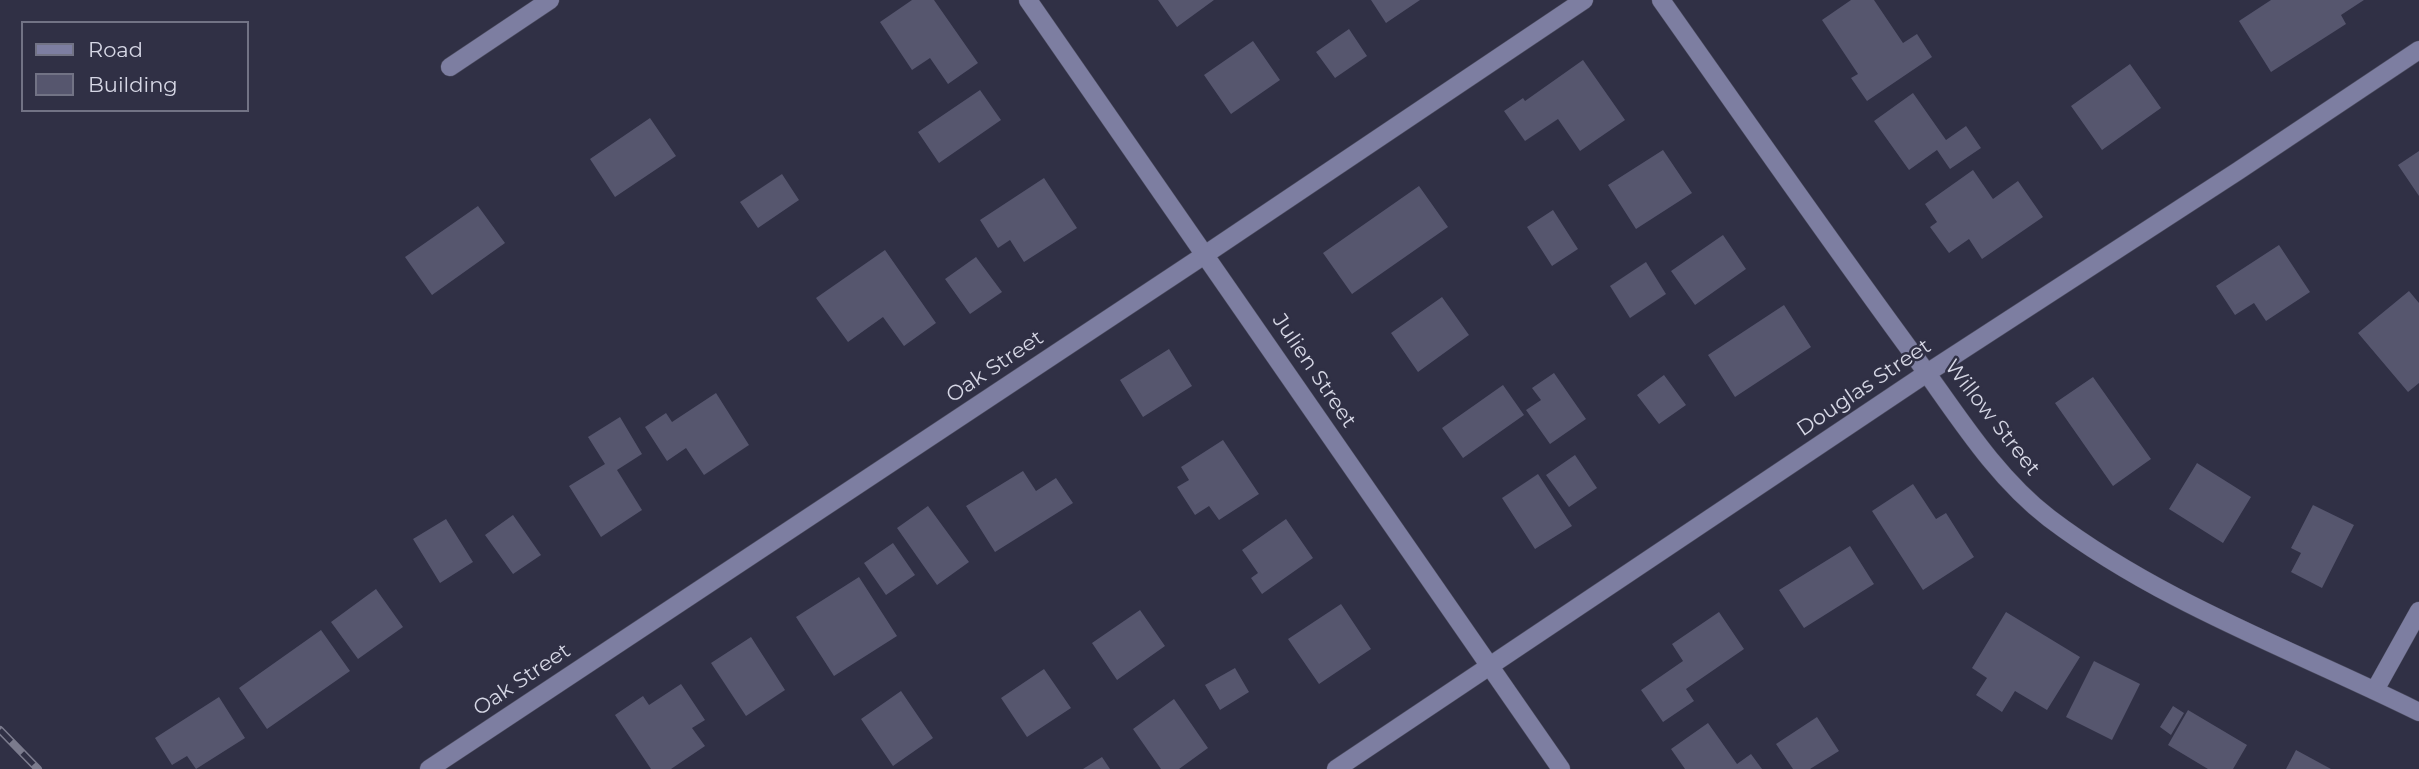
<!DOCTYPE html>
<style>
body{margin:0}
#map{position:relative;width:2419px;height:769px;overflow:hidden;background:#303045;font-family:Montserrat,sans-serif}
canvas{display:block}
.legend{position:absolute;left:21px;top:21px;width:228px;height:91px;box-sizing:border-box;background:#303045;border:2px solid #727385;margin:0;padding:9px 12px;list-style:none;font-size:21px;color:#d6d7e5}
.legend li{display:flex;align-items:center;gap:14px;height:35px}
.legend b{width:35px;border:2px solid #727385}
</style>
<div id="map">
<canvas width="2419" height="769"></canvas>
<ul class="legend">
<li><b style="height:9px;background:#7d7ea1"></b>Road</li>
<li><b style="height:19px;background:#56566e"></b>Building</li>
</ul>
</div>
<script>
const context = document.querySelector('canvas').getContext('2d');
context.lineJoin = 'round';
function fill(path, color) { context.fillStyle = color; context.fill(path, 'evenodd'); }
function strokePath(path, color, width, dash) { context.strokeStyle = color; context.lineWidth = width; context.lineCap = dash ? 'butt' : 'round'; context.setLineDash(dash || []); context.stroke(path); }
function write(font, color, halo, rows, align = 'center') {
  context.font = font + ' Montserrat,sans-serif'; context.lineWidth = 5; context.setLineDash([]); context.textBaseline = 'middle'; context.strokeStyle = halo; context.fillStyle = color; for (const [text, x, y, turn = 0] of rows) {
    context.save(); context.translate(x, y); context.rotate((+turn || 0) * Math.PI / 180); context.textAlign = isNaN(turn) ? turn : align; if (halo) context.strokeText(text, 0, 0); context.fillText(text, 0, 0); context.restore();
  }
}
fill(new Path2D(`
 M912,0H934L978,63L948,84L930,58L912,70L880,22Z
 M1158,0H1214L1177,27Z
 M1371,0H1420L1386,23Z
 M1851,0H1874L1903,43L1917,34L1932,57L1867,101L1851,78L1858,74L1822,20Z
 M2271,0H2364L2341,15L2346,24L2271,72L2239,21Z
 M1349,29L1367,56L1335,78L1316,52Z
 M1253,41L1280,80L1231,114L1204,75Z
 M1583,60L1625,120L1580,151L1558,119L1525,141L1504,111L1523,98L1525,101Z
 M2130,64L2161,108L2102,150L2071,106Z
 M980,90L1001,120L939,163L918,132Z
 M1913,93L1946,140L1966,126L1981,148L1950,169L1937,150L1909,170L1874,121Z
 M650,118L676,156L615,197L590,159Z
 M1663,150L1692,193L1636,229L1608,185Z
 M2419,151V196L2398,165Z
 M1973,170L1993,199L2018,181L2043,217L1982,259L1969,239L1949,253L1930,227L1937,222L1925,204Z
 M782,174L799,200L758,228L740,202Z
 M1044,178L1077,228L1024,262L1010,240L998,248L980,220Z
 M1419,186L1448,227L1352,294L1323,253Z
 M478,206L505,243L432,295L405,257Z
 M1553,210L1578,249L1552,266L1527,227Z
 M1723,235L1746,269L1695,305L1671,271Z
 M2279,245L2310,292L2266,321L2254,303L2235,315L2216,286Z
 M885,250L936,323L904,346L883,317L848,342L816,298Z
 M976,257L1002,292L970,314L945,279Z
 M1646,262L1666,294L1630,318L1610,286Z
 M2409,291L2419,303V383L2408,392L2358,333Z
 M1442,297L1469,335L1418,372L1391,333Z
 M1784,305L1811,347L1735,397L1708,355Z
 M1169,349L1192,386L1143,417L1120,380Z
 M1554,373L1586,419L1550,444L1526,410L1541,400L1532,388Z
 M1664,375L1686,405L1659,424L1637,395Z
 M2093,377L2151,459L2113,486L2055,403Z
 M1503,385L1524,415L1463,458L1442,428Z
 M716,393L749,445L704,475L686,448L667,461L645,427L666,413L672,422Z
 M620,417L642,454L617,470L642,510L601,537L569,486L605,464L588,437Z
 M1223,440L1259,494L1219,520L1209,506L1195,515L1177,487L1189,480L1181,467Z
 M1575,455L1597,488L1569,507L1546,475Z
 M2197,463L2251,497L2223,543L2169,509Z
 M1023,471L1036,491L1056,478L1073,503L995,552L966,506Z
 M1538,474L1572,526L1535,549L1502,498Z
 M1913,484L1936,519L1946,513L1974,557L1923,590L1872,511Z
 M2313,505L2354,525L2322,588L2291,572L2301,553L2291,548Z
 M928,506L969,562L937,585L897,528Z
 M513,515L541,555L513,574L485,535Z
 M446,519L473,562L440,583L413,539Z
 M1286,519L1313,558L1262,594L1251,578L1258,573L1242,550Z
 M893,543L915,575L886,595L864,563Z
 M1850,546L1874,584L1804,628L1779,590Z
 M859,577L897,636L834,676L796,617Z
 M376,589L403,627L358,659L331,622Z
 M1341,604L1371,649L1319,684L1288,639Z
 M1140,610L1165,646L1117,680L1092,643Z
 M1719,612L1744,649L1686,689L1694,701L1663,722L1641,690L1683,661L1672,644Z
 M2006,612L2080,657L2047,710L2015,691L2002,712L1976,695L1987,678L1972,668Z
 M321,630L350,671L267,729L239,688Z
 M751,637L785,690L746,716L711,663Z
 M2094,661L2140,684L2112,740L2066,717Z
 M1235,668L1249,692L1220,710L1205,685Z
 M1044,669L1071,708L1027,737L1001,698Z
 M681,684L705,720L692,728L705,746L671,769H651L615,715L643,696L649,705Z
 M901,691L933,738L893,766L861,719Z
 M219,697L245,738L196,769L187,756L172,765L155,738Z
 M1174,699L1208,748L1179,769H1161L1133,729Z
 M2173,706L2184,713L2171,735L2160,727Z
 M2188,710L2247,745L2233,769H2208L2168,745Z
 M1817,717L1839,751L1810,769H1793L1776,744Z
 M1708,723L1737,764L1751,754L1762,769H1685L1671,749Z
 M2296,750L2331,769H2286Z
 M1102,757L1110,769H1083Z`), '#56566e');
const minor = new Path2D(`
 M1028,0L1561,769
 M1661,0C1745,119 1827,237 1913,354C1955,411 1993,475 2049,518C2161,603 2294,650 2419,712
 M450,67L550,0
 M2375,690L2419,611
 M429,769L1206,254L1584,0
 M1336,769L1927,373L2238,171L2419,50`);
strokePath(minor, '#4e4e62', 19);
strokePath(minor, '#7d7ea1', 18);
const rail = new Path2D(`
 M0,730L38,769`);
strokePath(rail, '#7b7b8d', 8);
strokePath(rail, '#303045', 5, [16]);
write('21px', '#d6d7e5', '#303045', [
 ["Oak Street",995,367,-34],
 ["Julien Street",1314,371,56],
 ["Douglas Street",1864,388,-34],
 ["Willow Street",1992,418,52],
 ["Oak Street",522,680,-34]
]);
</script>
